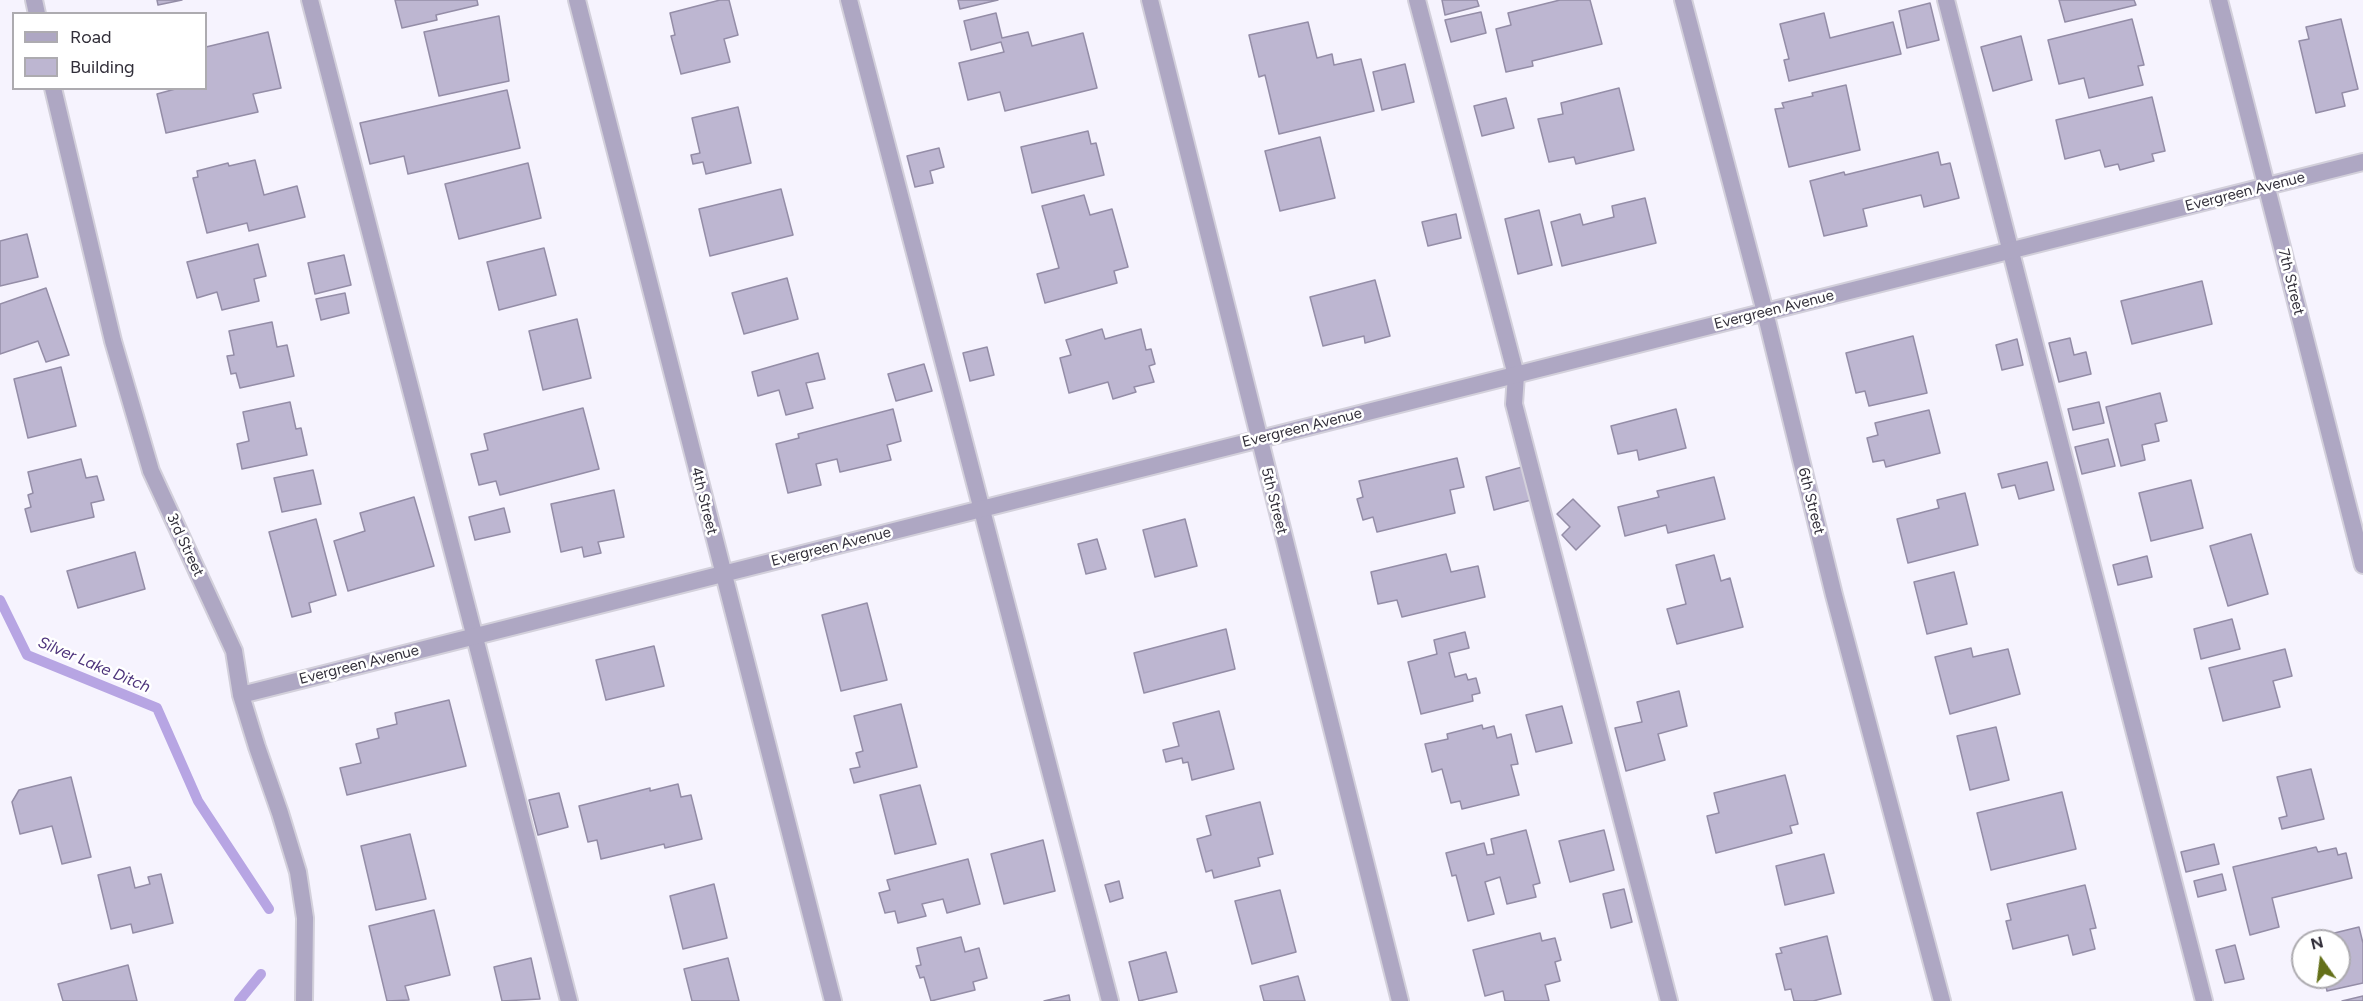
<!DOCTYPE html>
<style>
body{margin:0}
#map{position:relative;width:2363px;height:1001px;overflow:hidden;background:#f6f3fe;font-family:Figtree,sans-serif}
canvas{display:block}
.legend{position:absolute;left:12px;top:12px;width:195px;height:78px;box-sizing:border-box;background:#fff;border:2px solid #adabb0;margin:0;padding:8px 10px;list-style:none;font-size:18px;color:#312e39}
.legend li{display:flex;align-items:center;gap:12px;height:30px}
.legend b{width:30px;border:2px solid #adabb0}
.north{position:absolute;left:2291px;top:929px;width:60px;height:60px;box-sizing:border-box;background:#fff;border:2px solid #adabb0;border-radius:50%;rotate:346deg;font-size:16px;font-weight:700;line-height:24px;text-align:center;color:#312e39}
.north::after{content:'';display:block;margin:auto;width:21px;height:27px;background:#647019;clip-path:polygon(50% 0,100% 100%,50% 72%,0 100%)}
</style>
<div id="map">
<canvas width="2363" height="1001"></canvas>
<ul class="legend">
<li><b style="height:8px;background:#aea7c3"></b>Road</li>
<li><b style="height:16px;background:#bdb6d1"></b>Building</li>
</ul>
<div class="north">N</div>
</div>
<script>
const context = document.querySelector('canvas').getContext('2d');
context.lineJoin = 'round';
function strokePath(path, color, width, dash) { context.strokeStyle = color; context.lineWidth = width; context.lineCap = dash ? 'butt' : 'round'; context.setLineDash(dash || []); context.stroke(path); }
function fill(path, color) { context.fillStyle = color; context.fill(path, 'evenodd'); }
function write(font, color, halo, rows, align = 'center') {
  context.font = font + ' Figtree,sans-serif'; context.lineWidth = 5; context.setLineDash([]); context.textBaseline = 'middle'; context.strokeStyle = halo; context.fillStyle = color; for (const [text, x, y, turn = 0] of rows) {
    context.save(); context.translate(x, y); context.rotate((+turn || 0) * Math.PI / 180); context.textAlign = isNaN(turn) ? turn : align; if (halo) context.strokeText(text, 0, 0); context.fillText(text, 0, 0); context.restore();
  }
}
strokePath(new Path2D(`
 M0,600L27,655L157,708L198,801L269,909
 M239,1001L261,974`), '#b7a5e3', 10);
const building = new Path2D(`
 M157,0H182L158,5Z
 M395,0H477L478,5L436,15L437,20L402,28Z
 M720,0H729L738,35L724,39L730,62L681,74L671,36L675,35L670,13Z
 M958,0H998L960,9Z
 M1442,0H1477L1479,6L1445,15Z
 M1560,0H1590L1602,44L1532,61L1533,66L1506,72L1496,29L1511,25L1508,13Z
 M2059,0H2134L2136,5L2065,22Z
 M1930,3L1939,40L1907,48L1899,11Z
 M1481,12L1486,33L1451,42L1445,20Z
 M996,13L1002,38L1028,32L1032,46L1083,33L1097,88L1005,111L1000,92L968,100L959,63L1004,52L1001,42L971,50L964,21Z
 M1824,13L1830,38L1893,22L1901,54L1789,81L1784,60L1789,59L1780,24Z
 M499,16L509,81L439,96L424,32Z
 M2132,19L2144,65L2138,66L2143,85L2089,98L2084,78L2059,84L2048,40Z
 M2341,19L2358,89L2342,93L2345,106L2316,113L2299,41L2309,39L2306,27Z
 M1308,22L1317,58L1332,54L1334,65L1361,59L1374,111L1279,134L1265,75L1259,77L1249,35Z
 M268,32L281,88L253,94L258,112L166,133L157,94L179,88H206V47Z
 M2021,36L2032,80L1993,91L1981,47Z
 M1405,64L1414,102L1382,110L1373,72Z
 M1846,85L1860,150L1789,167L1775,109L1784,108L1782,103L1813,96L1812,93Z
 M1619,88L1634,150L1576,164L1574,157L1549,162L1538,119L1563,114L1561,103Z
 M507,90L520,148L408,174L404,156L370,164L360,123Z
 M2152,97L2165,151L2152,154L2154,161L2120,170L2118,164L2105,167L2100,150L2065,159L2056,120Z
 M1506,98L1514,128L1482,136L1474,106Z
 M738,107L751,163L706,174L703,162L693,164L691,155L700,153L692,118Z
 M1088,131L1091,144L1096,143L1104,175L1032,193L1021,147Z
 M1320,137L1335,198L1280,211L1265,151Z
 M939,148L944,167L930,171L933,183L915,187L907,156Z
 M1938,152L1941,165L1950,163L1959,198L1924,207L1921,195L1863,209L1867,226L1824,236L1810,181L1844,172L1845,175Z
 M255,160L264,195L297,186L305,217L249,231L247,223L207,233L193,178L198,177L197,171L228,163L229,166Z
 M528,163L541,218L459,239L445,184Z
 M781,189L793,235L710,256L699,209Z
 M1084,195L1090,215L1112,209L1128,267L1114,271L1117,283L1045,303L1037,274L1059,268L1042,206Z
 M1645,198L1656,243L1562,266L1551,222L1580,214L1583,225L1614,217L1612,206Z
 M1539,210L1552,265L1518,274L1505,219Z
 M1456,214L1461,238L1428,246L1422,222Z
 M27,234L38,277L0,286V241Z
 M258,244L266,276L254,279L259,301L222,310L217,292L197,298L187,262Z
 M544,248L556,295L499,310L487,262Z
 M344,255L351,285L315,294L308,263Z
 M787,278L798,319L744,334L732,293Z
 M1375,280L1390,336L1365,343L1364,336L1323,346L1310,297Z
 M2202,281L2212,324L2132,344L2121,301Z
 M46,288L69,355L46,362L38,341L0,354V304Z
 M345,293L349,313L321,320L316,299Z
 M577,319L591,378L543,390L529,331Z
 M272,322L277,347L287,345L294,376L240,388L236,373L231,374L227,356L234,355L229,331Z
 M1102,329L1105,339L1141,329L1146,350L1151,349L1155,364L1149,366L1154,382L1134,387L1136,392L1113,399L1108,382L1069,393L1060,358L1071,355L1066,340Z
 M1913,336L1927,393L1869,406L1865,391L1856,393L1846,353Z
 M2070,338L2074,355L2086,352L2091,374L2059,382L2049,343Z
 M2017,339L2023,365L2002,370L1996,345Z
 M987,347L994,375L970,381L963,353Z
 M818,353L825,379L806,383L813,408L786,415L779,390L758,396L752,372Z
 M924,364L932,391L896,401L888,374Z
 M61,367L76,426L28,438L14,379Z
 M2160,393L2167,421L2155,424L2159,441L2142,445L2145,460L2121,466L2106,407Z
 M290,402L296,429L301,428L307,455L242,469L237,444L249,441L243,412Z
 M2099,402L2104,423L2073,430L2068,409Z
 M583,408L599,469L500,495L496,481L479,485L471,454L488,450L484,434Z
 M893,409L901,441L887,445L891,460L840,472L837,459L816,464L821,485L788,493L776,444L799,438L798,434Z
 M1676,409L1686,448L1639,460L1637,450L1618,454L1611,426Z
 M1929,410L1940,453L1886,467L1884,460L1873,462L1867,438L1878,435L1875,423Z
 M2108,439L2115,466L2082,474L2075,447Z
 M1457,458L1464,487L1450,490L1455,513L1377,532L1373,517L1363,520L1357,499L1363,497L1359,481Z
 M81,459L86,478L97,476L104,500L91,503L94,517L31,532L25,509L31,507L28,495L33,493L28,472Z
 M2047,462L2054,490L2019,499L2015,485L2002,488L1998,474Z
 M1522,467L1531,500L1494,510L1486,477Z
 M313,470L321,504L282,512L274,478Z
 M1714,477L1725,519L1668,533L1666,525L1625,536L1618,507L1659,497L1657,491Z
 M2191,480L2203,528L2151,541L2139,493Z
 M614,490L624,537L598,542L601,553L584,557L582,547L561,552L551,504Z
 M1965,493L1978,545L1908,563L1897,519L1939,508L1937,500Z
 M414,497L434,566L348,591L334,541L365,531L360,513Z
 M1573,499L1600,526L1576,550L1562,535L1570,527L1557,514Z
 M504,508L510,532L475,540L469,517Z
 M316,519L336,595L309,603L311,612L292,617L269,532Z
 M1185,519L1197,566L1155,577L1143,530Z
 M2251,534L2268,594L2228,606L2210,546Z
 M1097,539L1106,569L1086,574L1078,544Z
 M135,552L145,589L78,608L67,571Z
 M1446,554L1451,572L1478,566L1485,597L1402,617L1397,600L1378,604L1371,572Z
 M1714,555L1721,581L1730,578L1743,627L1677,644L1667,609L1686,604L1676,565Z
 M2147,556L2152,577L2118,585L2113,565Z
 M1954,572L1967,624L1927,634L1914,582Z
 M867,603L887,680L841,691L822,615Z
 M2232,619L2240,649L2201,659L2194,629Z
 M1226,629L1235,669L1144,693L1134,653Z
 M1465,632L1469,648L1449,653L1455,677L1466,674L1468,680L1476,678L1480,693L1472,695L1473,701L1421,714L1408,662L1437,654L1434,640Z
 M654,646L664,686L606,700L596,660Z
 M1971,648L1973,657L2008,649L2020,694L1950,714L1935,657Z
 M2285,649L2292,676L2273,681L2280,707L2223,721L2209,668Z
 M1679,691L1687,726L1658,734L1665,760L1626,771L1615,728L1642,722L1637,702Z
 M449,700L466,766L347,795L340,768L361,763L356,744L379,738L377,729L397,724L395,713Z
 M901,704L917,767L854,783L850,769L860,767L856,753L863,751L854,716Z
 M1562,706L1572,743L1536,752L1526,715Z
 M1219,711L1234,769L1192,780L1188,762L1183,763L1182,758L1166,762L1163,750L1179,746L1173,723Z
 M1482,725L1483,729L1494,726L1497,738L1511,734L1518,764L1511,765L1519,795L1462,809L1460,801L1451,803L1442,769L1432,772L1425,744L1448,739L1447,734Z
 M1996,727L2009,780L1970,790L1957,736Z
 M2311,769L2324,819L2282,829L2279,818L2287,816L2277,777Z
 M1785,775L1798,824L1790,826L1792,833L1716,853L1707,816L1719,813L1714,793Z
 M71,777L91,857L62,864L52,826L20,834L12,802L19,790Z
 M678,784L681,797L691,795L702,839L665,848L664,844L601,859L597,840L588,842L579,806L650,788V791Z
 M920,785L936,844L895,854L880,795Z
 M2062,792L2076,849L1991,870L1977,813Z
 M559,793L568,827L538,835L529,800Z
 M1260,802L1273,854L1258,858L1260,866L1214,878L1212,870L1206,872L1197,839L1211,835L1206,816Z
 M1526,830L1540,883L1533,885L1536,897L1507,904L1500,877L1485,882L1494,914L1468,921L1456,875L1452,876L1446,853L1484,843L1487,855L1494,854L1491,839Z
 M1604,830L1614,870L1570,882L1559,841Z
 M410,834L426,899L376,910L361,846Z
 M1043,840L1055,891L1004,904L991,854Z
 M2214,844L2219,864L2186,872L2181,852Z
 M2316,847L2318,852L2336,848L2338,855L2346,853L2352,878L2272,898L2279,927L2250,935L2233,867Z
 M1824,854L1834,893L1785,905L1776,866Z
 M968,859L980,904L947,913L943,899L922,904L926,916L898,923L895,911L885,913L879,893L890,890L887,880Z
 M130,867L135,888L150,884L148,877L161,874L173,923L133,933L131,924L111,929L98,875Z
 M2222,874L2226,890L2198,897L2194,881Z
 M1119,881L1123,898L1110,902L1105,885Z
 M714,884L727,938L683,949L670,896Z
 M2085,885L2096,928L2090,929L2095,949L2073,955L2068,935L2013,949L2006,921L2011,920L2007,904Z
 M1624,889L1632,922L1611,928L1603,894Z
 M1280,890L1296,952L1252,964L1235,901Z
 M434,910L450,975L405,986L409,1000L387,1001L369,926Z
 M2359,927L2363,943V983L2327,991L2325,982L2317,985L2315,977H2339V941H2315L2314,938Z
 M1540,933L1542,941L1555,938L1561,960L1555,962L1560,981L1545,985L1549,1001H1505L1503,991L1485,996L1473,950Z
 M1827,936L1841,994L1813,1001H1794L1791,989L1785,990L1776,954L1782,953L1780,948Z
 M961,937L965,952L979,948L987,978L973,982L975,990L931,1001L924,977L920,978L916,966L921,965L917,948Z
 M2235,945L2244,979L2225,983L2216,950Z
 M1166,952L1177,992L1139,1001L1129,962Z
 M531,958L540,999L502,1001L494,967Z
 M728,958L739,1001H692L684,969Z
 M128,965L137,1001H63L58,984Z
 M1298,976L1305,1001H1264L1260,986Z
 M1069,995L1070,1001H1044Z
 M2363,996V1001H2342Z`);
fill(building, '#bdb6d1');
strokePath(building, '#948da7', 1.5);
const service = new Path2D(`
 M310,0L569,1001
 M849,0L1110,1001
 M1417,0L1516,375L1514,404L1669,1001
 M1946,0L2204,1001`);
const minor = new Path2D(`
 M34,0L37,14
 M577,0L833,1001
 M1150,0L1400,1001
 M1683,0L1765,312L1834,595L1942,1001
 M2219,0L2363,565
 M53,88L113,341L151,471L234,651L241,695L257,747L280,813L298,872L305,918L304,1001
 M241,695L2363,162`);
strokePath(service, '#d3d0db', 20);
strokePath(minor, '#d3d0db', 20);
strokePath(service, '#aea7c3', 16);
strokePath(minor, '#aea7c3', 16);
write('15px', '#312e39', '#fff', [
 ["Evergreen Avenue",2245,192,-14],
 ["7th Street",2291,282,76],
 ["Evergreen Avenue",1774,310,-14],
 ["Evergreen Avenue",1302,428,-14],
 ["4th Street",704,501,76],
 ["5th Street",1274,501,76],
 ["6th Street",1811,501,76],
 ["3rd Street",185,545,65],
 ["Evergreen Avenue",831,547,-14],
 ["Evergreen Avenue",359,665,-14]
]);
write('italic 16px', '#4d337b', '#fff', [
 ["Silver Lake Ditch",94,665,23]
]);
</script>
